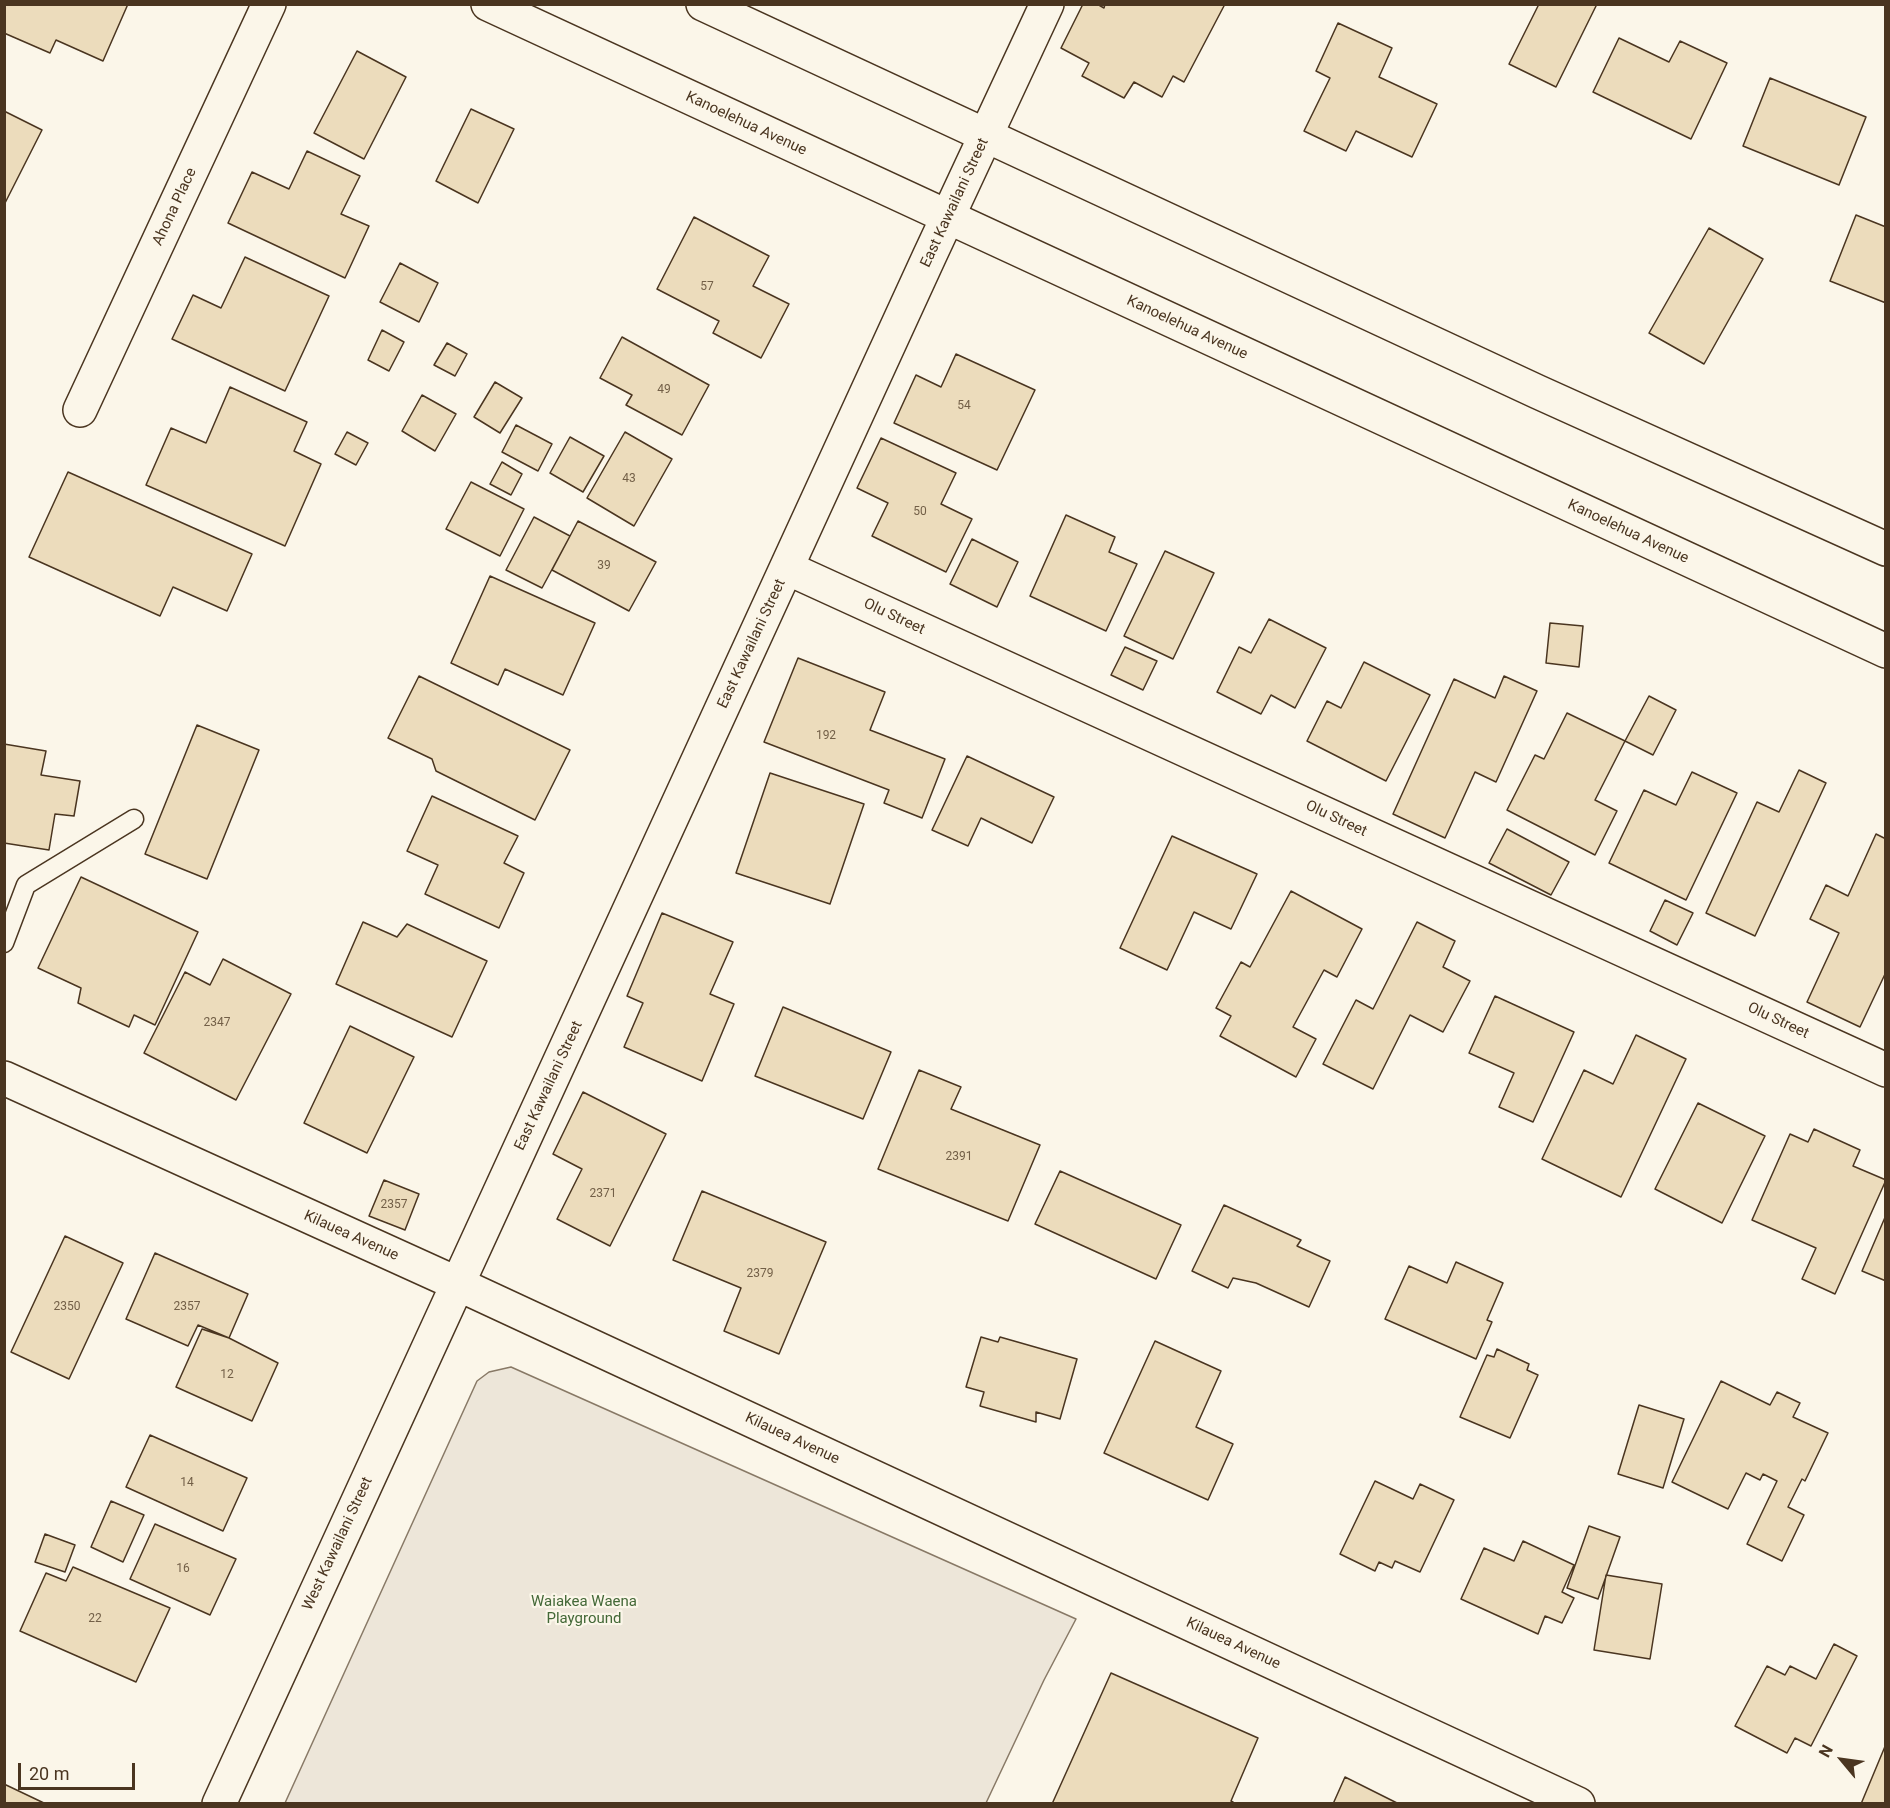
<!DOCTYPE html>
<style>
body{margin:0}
#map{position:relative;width:1890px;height:1808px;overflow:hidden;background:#fbf6e9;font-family:Roboto,sans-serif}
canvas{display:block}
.frame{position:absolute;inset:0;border:6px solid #4a3520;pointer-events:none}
.north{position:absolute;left:1812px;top:1730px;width:60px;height:60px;-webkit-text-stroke:4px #fbf6e9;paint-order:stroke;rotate:299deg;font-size:16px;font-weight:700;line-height:24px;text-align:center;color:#4a3520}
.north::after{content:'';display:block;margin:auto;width:21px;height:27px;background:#4a3520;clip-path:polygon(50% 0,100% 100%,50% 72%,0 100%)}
.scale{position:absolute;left:18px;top:1763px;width:117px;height:27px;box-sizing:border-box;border:3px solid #4a3520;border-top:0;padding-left:8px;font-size:18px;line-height:21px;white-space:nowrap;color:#4a3520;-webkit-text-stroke:4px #fbf6e9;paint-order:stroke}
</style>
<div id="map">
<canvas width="1890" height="1808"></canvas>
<div class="frame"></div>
<div class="north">N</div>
<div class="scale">20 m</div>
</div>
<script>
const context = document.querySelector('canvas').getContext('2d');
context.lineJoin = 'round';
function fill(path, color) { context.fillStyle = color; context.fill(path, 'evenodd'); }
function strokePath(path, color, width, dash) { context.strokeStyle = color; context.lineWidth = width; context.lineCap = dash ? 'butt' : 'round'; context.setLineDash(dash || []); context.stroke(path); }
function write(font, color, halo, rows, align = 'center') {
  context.font = font + ' Roboto,sans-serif'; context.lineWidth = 4.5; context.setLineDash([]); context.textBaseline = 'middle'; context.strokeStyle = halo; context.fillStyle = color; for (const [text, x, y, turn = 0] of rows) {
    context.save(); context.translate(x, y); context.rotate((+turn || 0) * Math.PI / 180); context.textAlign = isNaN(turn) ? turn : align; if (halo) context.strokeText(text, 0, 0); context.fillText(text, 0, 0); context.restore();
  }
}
const green = new Path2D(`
 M511,1367L1076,1619L1044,1680L986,1803H285L477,1381L489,1372Z`);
fill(green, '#ede6d9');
strokePath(green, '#887966', 1.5);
const building = new Path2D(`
 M4,4H128L103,61L56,40L50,53L4,33Z
 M1083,4H1097L1104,8L1105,4H1225L1184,82L1173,76L1162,97L1134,82L1124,98L1082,76L1089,63L1061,48Z
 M1539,4H1597L1556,87L1509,64Z
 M1338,23L1392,48L1379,77L1437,104L1412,157L1356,131L1346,151L1304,131L1330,78L1316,71Z
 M1619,38L1669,62L1680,41L1727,63L1691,139L1593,92Z
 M357,51L406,77L364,159L314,133Z
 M1770,78L1866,117L1839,185L1743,146Z
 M471,109L514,129L478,203L436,181Z
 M4,111L42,130L4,205Z
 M307,151L360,176L341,214L369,226L345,278L228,223L252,172L289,189Z
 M1856,215L1886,227V303L1830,281Z
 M694,217L769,256L753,286L789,304L761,358L713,333L719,321L657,289Z
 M1709,228L1763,259L1704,364L1649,333Z
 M245,257L329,296L285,391L172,339L193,295L221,308Z
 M400,263L438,283L419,322L380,302Z
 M382,330L404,342L389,371L368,360Z
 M622,337L709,385L682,435L626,405L632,395L600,378Z
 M447,343L467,354L455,376L434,365Z
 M956,354L1035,390L997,470L894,423L916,375L941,387Z
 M495,382L522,398L500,433L474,417Z
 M230,387L307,422L294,451L321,464L285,546L146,485L171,428L206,443Z
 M422,395L456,414L435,451L402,431Z
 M516,425L552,444L538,471L502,452Z
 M347,432L368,443L356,465L335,454Z
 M625,432L672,459L634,526L587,498Z
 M570,437L604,456L583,492L550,473Z
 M881,438L956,473L941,504L972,519L946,572L872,536L888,503L857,488Z
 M502,462L522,474L511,495L490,484Z
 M68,472L252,554L227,611L173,587L160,616L29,557Z
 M471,482L524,509L500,556L446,529Z
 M1066,515L1115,537L1109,552L1137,564L1106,631L1030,596Z
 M534,517L570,536L542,588L506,570Z
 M578,521L656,562L629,611L552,570Z
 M972,539L1018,562L997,607L950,584Z
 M1165,551L1214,573L1173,659L1124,636Z
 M490,576L595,623L563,695L505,669L498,685L451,663Z
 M1269,619L1326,648L1295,708L1271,695L1261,714L1217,692L1239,647L1251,653Z
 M1550,623L1583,626L1579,667L1546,663Z
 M1125,647L1157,661L1143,690L1111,675Z
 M798,658L885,692L870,730L945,759L922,818L884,803L889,790L764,742Z
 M1364,662L1430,695L1386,781L1307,741L1327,701L1341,708Z
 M419,676L570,750L535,820L436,771L432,759L388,738Z
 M1504,676L1537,691L1496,782L1475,772L1445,838L1393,814L1454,679L1495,698Z
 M1649,696L1676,710L1653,755L1625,741Z
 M1567,713L1625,741L1595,800L1617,811L1595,855L1507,810L1535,755L1544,759Z
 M197,725L259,750L207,879L145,854Z
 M4,744L46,751L41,775L80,781L74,816L55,814L49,850L4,843Z
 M967,756L1054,797L1032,843L981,818L968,846L932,830Z
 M1799,770L1826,783L1755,936L1706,913L1757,802L1779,812Z
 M1692,772L1737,793L1686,900L1609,863L1644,790L1676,805Z
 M770,773L864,804L830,904L736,873Z
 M432,796L518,836L504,863L524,873L499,928L425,894L438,865L407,851Z
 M1507,829L1569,862L1551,895L1489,863Z
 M1876,834L1886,839V972L1860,1027L1807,1002L1839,933L1810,919L1826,885L1848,896Z
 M1172,836L1257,874L1231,929L1194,912L1167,970L1120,948Z
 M81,877L198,932L155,1025L134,1015L129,1027L78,1003L81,988L38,968Z
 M1291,891L1362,929L1337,977L1324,970L1293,1027L1316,1039L1296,1077L1220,1036L1231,1016L1216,1008L1241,962L1250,967Z
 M1665,900L1693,913L1677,945L1650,931Z
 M662,913L733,942L710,994L734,1004L702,1081L624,1047L643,1003L627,996Z
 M363,922L397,937L407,924L487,961L452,1037L336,984Z
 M1417,922L1455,941L1443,967L1470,981L1443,1032L1410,1015L1373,1089L1323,1064L1356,1000L1373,1009Z
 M223,959L291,994L236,1100L144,1053L185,972L210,985Z
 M1495,996L1574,1032L1533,1122L1499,1107L1514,1073L1469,1053Z
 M783,1007L891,1052L863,1119L755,1076Z
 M350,1026L414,1057L367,1153L304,1123Z
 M1636,1035L1686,1059L1621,1197L1542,1159L1584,1070L1613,1084Z
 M919,1070L961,1087L951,1109L1040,1145L1008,1221L878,1169Z
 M583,1092L666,1134L610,1246L557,1219L582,1169L553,1154Z
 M1698,1103L1765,1136L1722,1223L1655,1189Z
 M1814,1129L1860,1150L1853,1166L1886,1180L1835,1294L1802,1279L1816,1248L1752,1220L1790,1134L1808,1142Z
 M1060,1171L1181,1225L1156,1279L1035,1224Z
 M384,1180L419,1194L405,1230L369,1216Z
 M702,1191L826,1242L779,1354L724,1331L741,1288L673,1260Z
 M1224,1205L1301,1240L1297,1246L1330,1261L1309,1307L1256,1283L1233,1278L1228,1288L1192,1271Z
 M1886,1215V1281L1862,1271Z
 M65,1236L123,1263L69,1379L11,1352Z
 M155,1253L248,1294L229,1338L198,1325L188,1346L126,1319Z
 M1456,1262L1503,1283L1487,1320L1492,1322L1476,1359L1385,1319L1409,1266L1447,1283Z
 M202,1329L229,1338L278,1363L252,1421L176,1387Z
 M981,1337L998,1342L1000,1337L1077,1359L1060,1419L1036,1412V1422L980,1406L984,1392L966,1387Z
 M1155,1341L1221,1371L1196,1427L1233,1444L1208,1500L1104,1453Z
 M1497,1349L1529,1364L1527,1370L1538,1375L1510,1438L1460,1417L1487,1355L1494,1357Z
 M1721,1381L1770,1405L1777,1392L1800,1403L1793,1417L1828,1433L1805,1481L1802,1479L1788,1507L1804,1515L1782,1561L1747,1544L1777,1481L1763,1474L1760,1480L1746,1473L1728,1509L1672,1482Z
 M1639,1405L1684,1419L1663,1488L1618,1474Z
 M150,1435L247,1478L223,1531L126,1487Z
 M1375,1481L1413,1499L1420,1484L1454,1500L1420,1572L1395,1561L1392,1568L1379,1562L1375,1571L1340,1554Z
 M111,1501L144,1515L123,1562L91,1547Z
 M155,1524L236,1559L210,1615L130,1579Z
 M1589,1526L1620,1537L1598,1599L1567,1588Z
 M45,1534L75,1545L65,1572L35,1562Z
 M1523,1541L1574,1565L1562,1592L1574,1598L1562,1623L1545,1616L1538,1634L1461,1599L1484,1548L1514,1561Z
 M73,1567L170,1608L136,1682L20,1631L46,1573L66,1581Z
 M1606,1575L1662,1584L1650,1659L1594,1650Z
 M1834,1644L1857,1656L1811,1746L1795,1738L1787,1753L1735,1726L1767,1666L1785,1675L1790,1666L1816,1679Z
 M1111,1673L1258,1738L1231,1801L1236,1804H1052Z
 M1886,1744V1804H1861Z
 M1345,1777L1399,1804H1333Z
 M4,1784L46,1804H4Z`);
fill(building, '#ecdcbc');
strokePath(building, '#4a3520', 1.5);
const service = new Path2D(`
 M4,943L26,885L134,819`);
const minor = new Path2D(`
 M80,410L269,4
 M787,568L1886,1070`);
const tertiary = new Path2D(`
 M4,1078L458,1284L1578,1804
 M219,1804L929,257L1047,4`);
const trunk = new Path2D(`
 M488,4L1886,651
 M703,4L1538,392L1886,549`);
strokePath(service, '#4a3520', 21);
strokePath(minor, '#4a3520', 36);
strokePath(tertiary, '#4a3520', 36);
strokePath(trunk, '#4a3520', 36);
strokePath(service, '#fbf6e9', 18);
strokePath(minor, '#fbf6e9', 33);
strokePath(tertiary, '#fbf6e9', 33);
strokePath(trunk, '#fbf6e9', 33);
write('12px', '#725f47', null, [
 ["57",707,287],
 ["49",664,390],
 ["54",964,406],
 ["43",629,479],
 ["50",920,512],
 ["39",604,566],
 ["192",826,736],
 ["2347",217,1023],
 ["2391",959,1157],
 ["2371",603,1194],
 ["2357",394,1205],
 ["2379",760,1274],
 ["2350",67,1307],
 ["2357",187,1307],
 ["12",227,1375],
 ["14",187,1483],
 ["16",183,1569],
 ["22",95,1619]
]);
write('15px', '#4a3520', '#fbf6e9', [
 ["Kanoelehua Avenue",746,124,25],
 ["East Kawailani Street",955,203,-65],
 ["Ahona Place",175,207,-65],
 ["Kanoelehua Avenue",1187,328,25],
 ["Kanoelehua Avenue",1628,532,25],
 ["Olu Street",894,617,25],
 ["East Kawailani Street",752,644,-65],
 ["Olu Street",1336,819,25],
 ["Olu Street",1778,1021,25],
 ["East Kawailani Street",549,1086,-65],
 ["Kilauea Avenue",351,1236,24],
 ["Kilauea Avenue",792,1439,25],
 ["West Kawailani Street",338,1544,-65],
 ["Kilauea Avenue",1233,1644,25]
]);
write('15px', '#436837', '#fbf6e9', [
 ["Waiakea Waena",584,1602],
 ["Playground",584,1619]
]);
</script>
